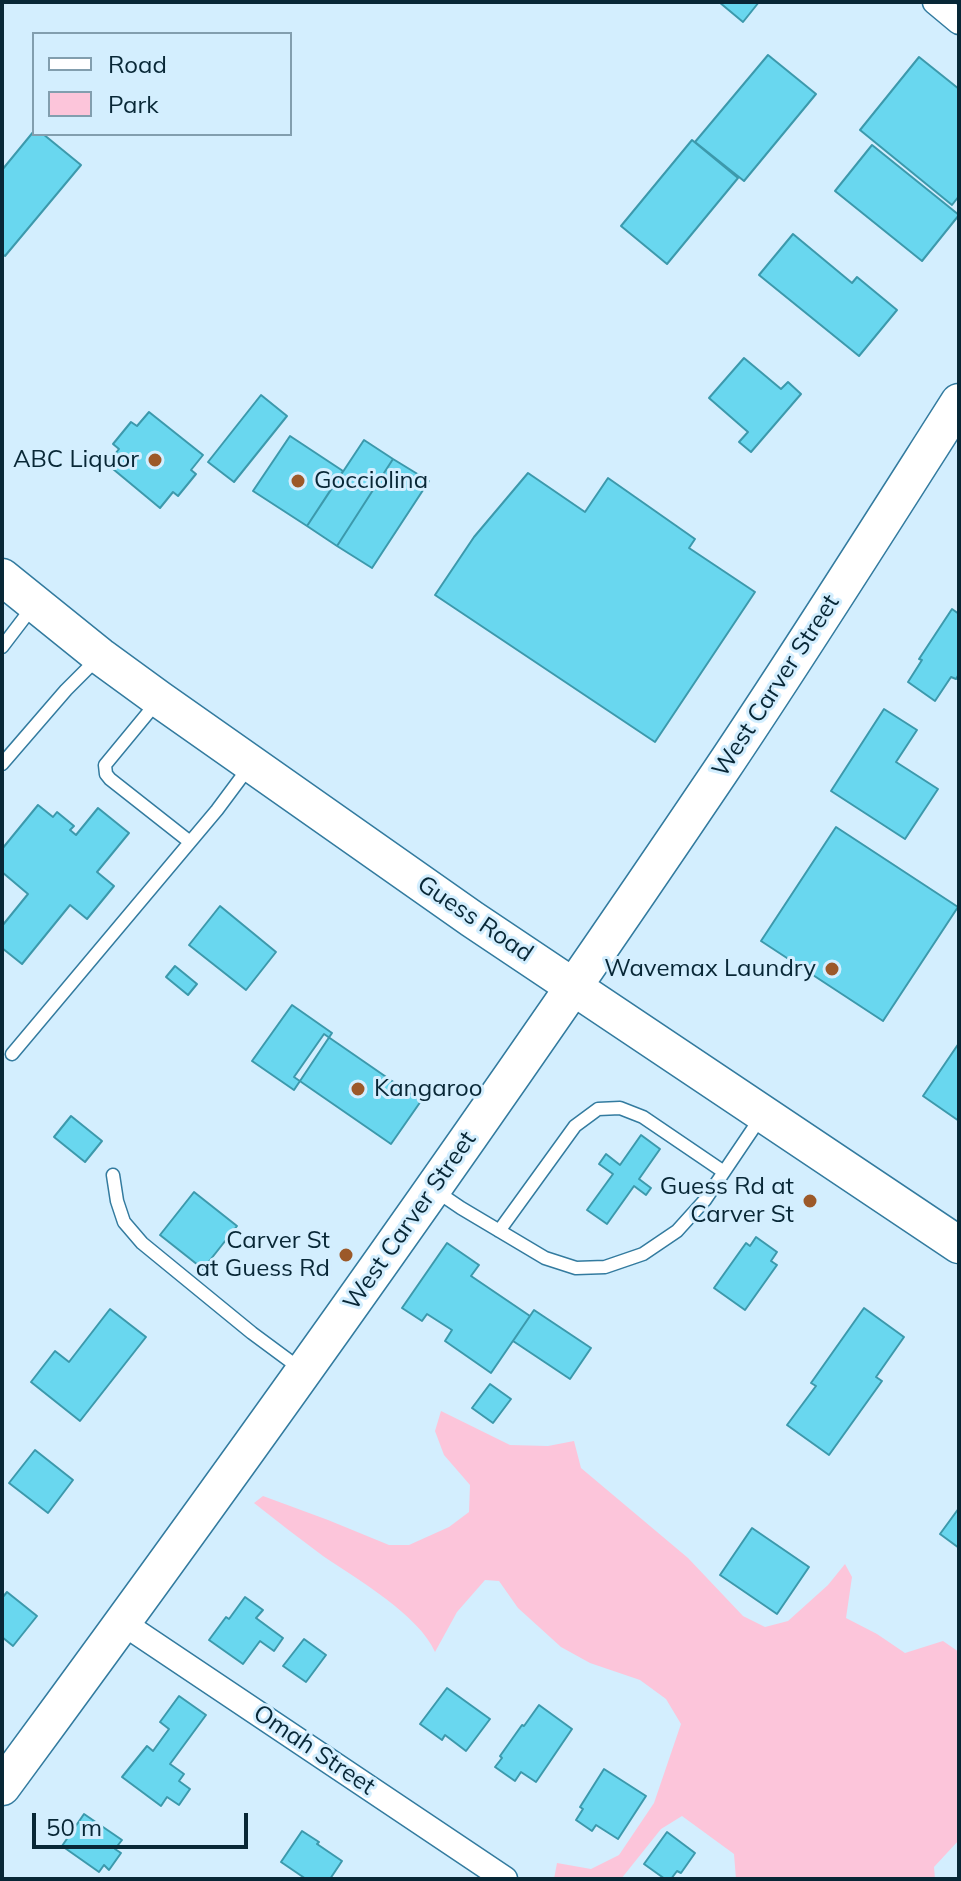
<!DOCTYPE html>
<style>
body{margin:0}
#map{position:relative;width:961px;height:1881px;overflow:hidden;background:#d3eefe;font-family:Mulish,sans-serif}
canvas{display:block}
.frame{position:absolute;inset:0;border:4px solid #082736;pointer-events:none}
.legend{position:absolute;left:32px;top:32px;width:260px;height:104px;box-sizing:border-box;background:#d3eefe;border:2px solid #829eae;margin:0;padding:10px 14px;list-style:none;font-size:24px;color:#082736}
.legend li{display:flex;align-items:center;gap:16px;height:40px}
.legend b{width:40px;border:2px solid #829eae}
.scale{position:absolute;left:32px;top:1813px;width:216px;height:36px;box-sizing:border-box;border:4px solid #082736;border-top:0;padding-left:10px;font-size:24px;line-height:28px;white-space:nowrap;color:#082736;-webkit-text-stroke:6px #d3eefe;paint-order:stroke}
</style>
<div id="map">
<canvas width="961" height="1881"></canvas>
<div class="frame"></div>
<ul class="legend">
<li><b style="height:10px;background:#fff"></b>Road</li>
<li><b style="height:22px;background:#fcc5da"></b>Park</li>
</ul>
<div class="scale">50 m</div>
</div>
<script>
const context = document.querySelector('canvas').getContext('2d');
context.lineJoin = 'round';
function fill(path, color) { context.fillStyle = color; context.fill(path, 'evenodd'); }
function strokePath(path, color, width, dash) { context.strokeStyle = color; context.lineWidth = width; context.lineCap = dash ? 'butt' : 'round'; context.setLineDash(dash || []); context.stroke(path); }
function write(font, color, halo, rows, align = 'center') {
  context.font = font + ' Mulish,sans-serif'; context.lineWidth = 6; context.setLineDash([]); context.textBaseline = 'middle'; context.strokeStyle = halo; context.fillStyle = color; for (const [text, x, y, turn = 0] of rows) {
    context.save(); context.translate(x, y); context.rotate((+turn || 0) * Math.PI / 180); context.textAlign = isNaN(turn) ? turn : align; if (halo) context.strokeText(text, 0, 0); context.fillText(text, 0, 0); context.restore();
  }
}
fill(new Path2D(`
 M441,1411L510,1445L548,1446L574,1441L581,1468L688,1558L743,1616L765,1627L788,1621L828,1585L845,1564L852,1577L846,1618L877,1634L905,1653L943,1641L959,1652V1840L934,1867L935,1879H736L734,1854L682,1816L661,1829L621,1879H554L557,1863L591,1869L619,1855L654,1803L681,1724L666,1699L640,1680L590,1663L561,1647L518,1608L499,1581L485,1580L457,1612L435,1652C419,1615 357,1579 323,1556C300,1539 277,1521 254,1503L263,1496L328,1520L389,1545H409L449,1527L469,1512L470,1485L444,1455L435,1431Z`), '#fcc5da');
const building = new Path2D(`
 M719,2H759L743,22Z
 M768,55L816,94L744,181L695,142Z
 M919,57L959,89V196L952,205L860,130Z
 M34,131V134H43L81,165L5,256L2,254V170Z
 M692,140L738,178L667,264L621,226Z
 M872,145L959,215L922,261L835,191Z
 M793,234L852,283L857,277L897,310L859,356L759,275Z
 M744,358L781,389L788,382L801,394L751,452L739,442L748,432L709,398Z
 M261,395L287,416L234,482L208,462Z
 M149,412L203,455L191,470L196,474L178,496L173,492L160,508L107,464L119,449L113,444L131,422L137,426Z
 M290,436L343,471L307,526L253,491Z
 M364,440L393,459L337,546L307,526Z
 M393,459L429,481L372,568L337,546Z
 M528,473L585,512L608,478L695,539L689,548L755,592L655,742L435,595L474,537Z
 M952,609L959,614V674L956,679L951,677L935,701L908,682L922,660L919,659Z
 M884,709L917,730L896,762L938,789L905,839L831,791Z
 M38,805L53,817L57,812L74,826L70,830L76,835L98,808L129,833L97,872L114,886L87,919L70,905L22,964L2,948V926L28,894L2,872V849Z
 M836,827L958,907L883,1021L761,941Z
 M220,906L276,952L246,990L189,945Z
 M175,966L197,984L188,995L166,977Z
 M292,1005L332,1033L294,1090L252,1061Z
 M324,1034L421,1101L391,1144L294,1077Z
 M959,1043V1121L923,1096Z
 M71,1116L102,1141L85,1162L54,1137Z
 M641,1135L660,1149L639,1179L651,1188L646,1195L634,1186L607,1224L587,1210L613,1174L599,1164L606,1154L620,1165Z
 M194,1192L237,1226L203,1269L160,1235Z
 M756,1237L777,1252L771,1261L777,1265L745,1310L714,1288L746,1243L750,1246Z
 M447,1243L479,1265L471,1276L530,1316L491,1373L445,1341L452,1330L427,1314L422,1321L402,1308Z
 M864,1308L904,1337L876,1377L882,1381L829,1455L787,1425L816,1386L811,1383Z
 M110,1309L146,1337L80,1421L31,1382L55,1351L69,1362Z
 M534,1310L591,1348L570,1379L513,1341Z
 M490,1384L511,1399L493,1423L472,1408Z
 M35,1450L73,1480L48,1513L9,1483Z
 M959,1508V1548L940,1534Z
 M752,1528L809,1567L777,1614L720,1575Z
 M7,1592L37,1616L13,1646L2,1637V1598Z
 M245,1597L263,1610L256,1618L283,1638L274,1651L260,1641L243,1664L209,1640L226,1617L229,1619Z
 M304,1639L326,1655L306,1682L283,1666Z
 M447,1688L490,1719L466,1751L445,1735L442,1740L420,1724Z
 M179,1696L206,1715L170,1764L184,1774L179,1781L190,1789L179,1805L167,1797L161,1806L122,1777L147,1746L153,1751L169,1729L160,1722Z
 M539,1705L572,1729L536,1782L521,1772L515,1781L495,1767L502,1758L500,1756L522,1725L524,1726Z
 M604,1769L646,1796L618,1839L596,1825L592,1831L576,1820L583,1809L580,1807Z
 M84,1814L122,1840L115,1849L121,1853L109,1870L104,1865L99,1872L62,1846Z
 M302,1831L319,1842L317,1844L342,1861L330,1879H306L281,1862Z
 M667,1832L695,1853L681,1873L677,1871L671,1879H665L644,1864Z`);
fill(building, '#69d7ef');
strokePath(building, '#3c99ac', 2);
const lane = new Path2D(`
 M2,647L34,605
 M157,702L105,765L106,774L110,779L190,842
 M2,764L66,690L98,658
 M12,1054L217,810L249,767
 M113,1175L117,1201L124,1222L142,1243L252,1333L302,1370
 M436,1191L461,1208L545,1258L576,1268L605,1267L643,1254L677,1231L705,1200L761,1117
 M499,1231L575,1126L598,1109L620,1108L643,1117L724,1172`);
const street = new Path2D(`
 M935,2L959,22
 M123,1623L505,1879`);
const secondary = new Path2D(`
 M2,577L100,656L159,699L472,919L959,1245
 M2,1787C248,1453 488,1116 720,772C802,650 880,526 959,402`);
strokePath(lane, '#337b9f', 15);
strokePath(street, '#337b9f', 27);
strokePath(secondary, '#337b9f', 39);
strokePath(lane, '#fff', 12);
strokePath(street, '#fff', 24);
strokePath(secondary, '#fff', 36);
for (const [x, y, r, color] of [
 [155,460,8,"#9c5929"],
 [298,481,8,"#9c5929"],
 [832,969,8,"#9c5929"],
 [358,1089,8,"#9c5929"],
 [810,1201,8,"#9c5929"],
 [346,1255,8,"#9c5929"]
]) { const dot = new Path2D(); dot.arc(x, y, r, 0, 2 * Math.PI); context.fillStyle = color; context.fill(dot); strokePath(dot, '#d3eefe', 3); }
write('24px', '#082736', '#d3eefe', [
 ["ABC Liquor",139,460],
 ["Gocciolina",314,481,"left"],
 ["Wavemax Laundry",816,969],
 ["Kangaroo",374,1089,"left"],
 ["Guess Rd at",794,1187],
 ["Carver St",794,1215],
 ["Carver St",330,1241],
 ["at Guess Rd",330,1269]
], 'right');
write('24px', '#082736', '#d3eefe', [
 ["West Carver Street",776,686,-57],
 ["Guess Road",475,919,34],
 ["West Carver Street",410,1221,-55],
 ["Omah Street",314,1750,34]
]);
</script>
